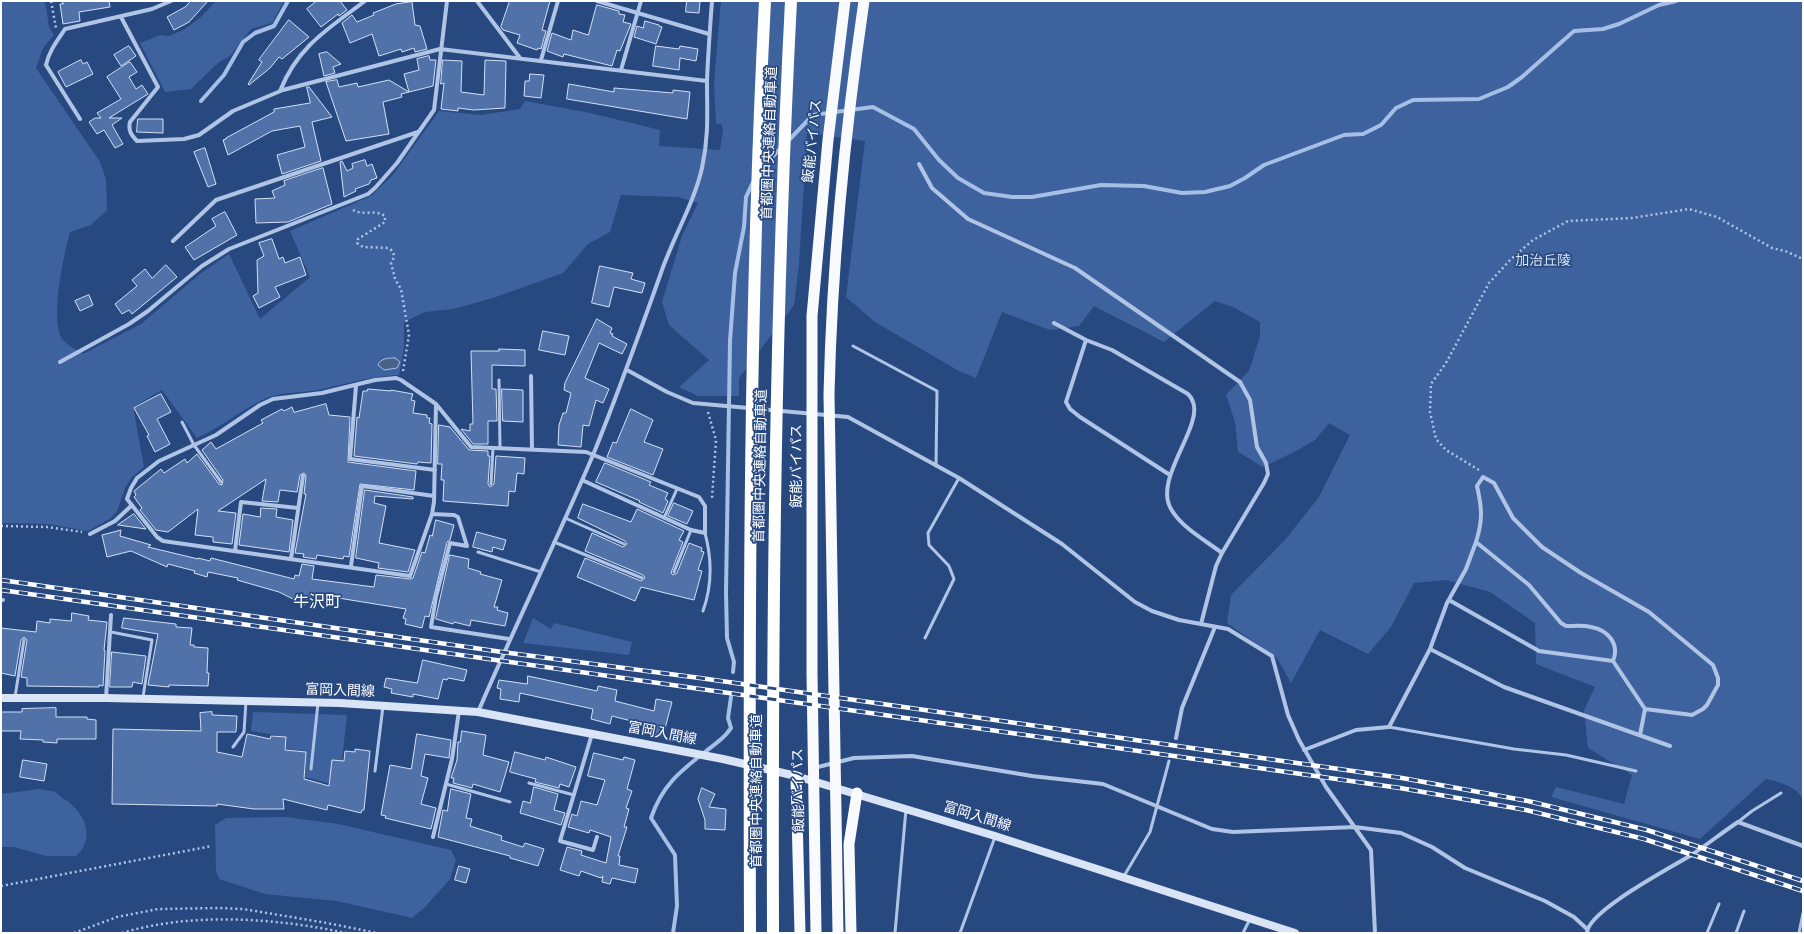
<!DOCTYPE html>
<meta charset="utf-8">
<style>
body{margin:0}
#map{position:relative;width:1804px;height:934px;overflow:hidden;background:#284980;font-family:"Varela Round",sans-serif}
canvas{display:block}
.frame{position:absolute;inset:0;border:2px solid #fff;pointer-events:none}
</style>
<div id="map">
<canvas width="1804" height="934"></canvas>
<div class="frame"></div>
</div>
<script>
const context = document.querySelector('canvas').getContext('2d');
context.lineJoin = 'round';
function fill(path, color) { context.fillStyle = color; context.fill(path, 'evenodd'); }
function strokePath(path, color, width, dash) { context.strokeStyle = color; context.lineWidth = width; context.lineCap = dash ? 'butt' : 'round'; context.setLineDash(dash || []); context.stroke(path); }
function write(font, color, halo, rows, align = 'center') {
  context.font = font + ' "Varela Round","Noto Sans JP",sans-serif'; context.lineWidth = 3.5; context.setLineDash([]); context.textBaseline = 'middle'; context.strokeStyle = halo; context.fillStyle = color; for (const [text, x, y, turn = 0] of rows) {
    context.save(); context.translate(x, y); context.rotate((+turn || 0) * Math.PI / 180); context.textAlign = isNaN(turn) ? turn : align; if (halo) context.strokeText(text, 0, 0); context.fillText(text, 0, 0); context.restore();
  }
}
fill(new Path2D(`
 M1,1H45L49,27L54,35L43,48L36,68L100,162L106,180L107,210L91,225L70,232C64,254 49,321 63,340C67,345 77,350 83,354L141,324L200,274L229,254L260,319L310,277L290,231L371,196L392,176L439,111L481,115L520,109L525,101L590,113L660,130L659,146L720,150L723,129L721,124H716L714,83L721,1H1803V800C1797,786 1779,782 1766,779L1700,839L1551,797L1556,787L1624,804L1632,775L1588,748L1584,710L1595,687L1536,664L1535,623L1490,592L1446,580L1414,583L1391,627L1368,654L1320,630L1291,683L1277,658L1227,623L1231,595L1285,540L1319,497L1350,435L1329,423L1315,440L1296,451L1263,467L1238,452L1235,422L1226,395L1249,371L1260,336V322L1233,307L1215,301L1164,342L1094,306L1079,326L1050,330L1002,312L976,378L959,371L875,322L846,297L865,141L807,133L799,264L794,305L739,378V396H698L679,387L709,360L669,325L662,302L682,236L698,203L678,197L621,195L610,232L588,244L563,273L493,298L453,309L425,312L404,322V349L399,375C371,376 346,384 318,390C301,393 280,392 264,399C241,410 222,427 197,438L162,390L133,407L144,467L132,477L125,488L117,511L111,518L88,531L48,524L1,523Z
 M216,1H284L272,23L251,29L230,56L219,62L191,89L165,92L140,43L160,35L169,36L185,29L201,17Z
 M533,618L551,629L554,623L632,642L629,655L523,643Z
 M253,712L347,715L339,786L305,777L306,751L285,749L286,737L251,731Z
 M39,789L56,792C61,799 68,800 73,806C88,821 93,841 76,856H46L14,847H1V794Z
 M286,817L338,824L451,850L456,860L450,879L425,907L412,918L337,901L265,894L219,879L216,871L215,825L226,818Z`), '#3d629e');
const water = new Path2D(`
 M395,358L400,362L397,368L384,370L378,365C380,358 389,358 395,358Z`);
fill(water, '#496088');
strokePath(water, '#a5bfe6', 1);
strokePath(new Path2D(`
 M201,101L224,75L243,42L255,33L274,26L288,1
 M787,142L813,115L873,107L914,129L939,160L958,178L984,193L1012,197H1032L1101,185L1144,186L1182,193L1205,192L1230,186L1245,178L1264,165L1344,135L1363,134L1381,125L1396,108L1413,100L1479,99L1508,87L1522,77L1574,31L1603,29L1619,24L1659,5L1676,1
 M760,169L781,148
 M733,672L734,662L727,638L726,592L730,341L735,273L744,227L746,197L754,180
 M673,933L677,906L675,855L651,818C662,786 679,772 705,752C712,746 722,740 728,732L731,728L728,718L731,697`), '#a5bfe6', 4);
const building = new Path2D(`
 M62,1H109L110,7L79,12L80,21L63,24L60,4H63Z
 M191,1H208L189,22L174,30L167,17L185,7Z
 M317,1H340L347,10L339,16L338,14L321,27L307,9Z
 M510,1H550L542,30L546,31L541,49L538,48L537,50L517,43L520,35L503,30L501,27Z
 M687,1H700L699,13L686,12Z
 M412,2L415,25L420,26L427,49L415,52L414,48L402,52L401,49L379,56L372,34L350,43L342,23L352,15L357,22L374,15L373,13L396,4Z
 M597,5L619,11V14L625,15L623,22L631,24L620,51L617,50L612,66L564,54L563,57L547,51L552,33L571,40L573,30L588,35Z
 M289,20L309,37L282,59L279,57L270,68L249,85L248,84L262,62L259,60Z
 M645,21L659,25V26L662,27L656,44L634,37L637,26L643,28Z
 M129,46L136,56L121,66L114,55Z
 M656,46L679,49L680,46L698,49L696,61L680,58L679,70L653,66Z
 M327,52L341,64L333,67L335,73L324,76L319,54Z
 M429,56L430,60H436L433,86L409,92L404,74L419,70L417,59Z
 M81,60L83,64L87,62L93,74L66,87L58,72Z
 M443,60L462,61L461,92L484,95L485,60L506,61L505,108L474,110L458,108V111L441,109L444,83L441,84Z
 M130,62L137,72L129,77L136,89L142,85L148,94L109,118H122L112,125L123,144L115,148L104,130L97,134L89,122L95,118H101L97,113L121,99L107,77Z
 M530,74L544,75L541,98L524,96L525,81H529Z
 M337,80L339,87L357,83L358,87L389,80L409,92L401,94L402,97L383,102L389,134L346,141L326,82Z
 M569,84L614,92V88L673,93V90L690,92L687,119L567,99Z
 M307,87H309L332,117L312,122L321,161L282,174L277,155L305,147L300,126L272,131L228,155L223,140L226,139V138L274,112V109L310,103Z
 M138,119H163V133L137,132Z
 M205,148L216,184L208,187L194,152Z
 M365,160L367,166L372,164L377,178L371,180L369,184L355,189L356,191L344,197L340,162L342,161L347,171L353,168L352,164Z
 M323,168L332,204L288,222L256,223L255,199L275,198L272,191L285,185L284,181Z
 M225,212L237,235L194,260L185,247L216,226L212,219Z
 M272,239L279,259L283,257L285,263L300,257L306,275L275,287L280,297L259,308L253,296L258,293L257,260L264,256L259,243Z
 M166,265L177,277L132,314L129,310L122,314L115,304L137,286L132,280L145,269L152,278Z
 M600,266L633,273L631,279L645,283L642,293L614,287L609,307L592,303Z
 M89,295L93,305L80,311L75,301Z
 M597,319L612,328L610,333L613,334L612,336L627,344L622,354L599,343L585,378L609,389L603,403L596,400L589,426L583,425L581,447L558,445L559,425L563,413H566L571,393L564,390L565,383Z
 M543,331L569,336L565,355L539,350Z
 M499,349L525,350V366L492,365V389H496L497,421H488V444H473L461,429L470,431V424H473L471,351H499Z
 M368,389L391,391V390L413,394L411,400L415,401L413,413L427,415V418H430L429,423L432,424L431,463L418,462L417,464L354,456L357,417L359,418L363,391H367Z
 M502,389L523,390V422L503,421Z
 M161,394L171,412L157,419L170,444L155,452L147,436L149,435L134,408Z
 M326,404L329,415L350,417L348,462L416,471L414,490L360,484L349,557L344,556L343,559L317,555L316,559L303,557L304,554L295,553L306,494H304L306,476L304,473L300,475L297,492L280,490L278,502L262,501L266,479L218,511L236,513L232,544L213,542V537L195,535L198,509L168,532L156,530L140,510L142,508L134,497L136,495L134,491L161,469L164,473L185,459L187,463L197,454L219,484L222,485L223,480L202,450L211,442L216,449L263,423L261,420L282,409L284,411L292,407L294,412Z
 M631,409L653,420L644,442L663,449L653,475L607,457L613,442L616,443Z
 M439,425L450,427L469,450L488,451V456H490L488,484L490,487L494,484L496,456L525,458L524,474L517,473L515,492L509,491L508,506L443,501L444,480H441L442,464H438Z
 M605,463L651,482L649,485L668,493L665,499L668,501L663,513L639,502L640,501L596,482Z
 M365,490L413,497V499L375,496L374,503L386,506L379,543L415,550L408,572L378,568L379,563L356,558Z
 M674,503L693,511L687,524L668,516Z
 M583,504L631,522L637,509L684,531L679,540L683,542L671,573L673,575L677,573L689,543L702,548L701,551L704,552L698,570L702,571L694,600L641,587L635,601L577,577L585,558L641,581L645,578L643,575L585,551L592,533L623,547L627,544L625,541L578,518Z
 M261,508L277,509L276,517L293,520L289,552L239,545L243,514L260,517Z
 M134,514L146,529L118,525Z
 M436,520L454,525L450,540L447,542L429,617L425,616L422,628L405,624L406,619L403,618L406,609L326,596L325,600L309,596L305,605L279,592L237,580L238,578L208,572L207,577L194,573L195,571L168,564L167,567L131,551L107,557L102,535L121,530L120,536L151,545L148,547L198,559V558L210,561L211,558L294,579L295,575L299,576L302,564L314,566L312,579L374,587L376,575L410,579L413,578L422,552L425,553L430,535L432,536Z
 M477,532L506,540L503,550L493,547L492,552L473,547Z
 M450,555L469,559L468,568L481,572L480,574L502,580L494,607H498L497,610L508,613L505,626L471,620L470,626L454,622L453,624L436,619Z
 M72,613L89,616L88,620L107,622L104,650L105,651L103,686L99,685V687L27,686V678L21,677L27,640L24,637L21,640L15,676L1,673V628L36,632L37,621L50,623V619L71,621Z
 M124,618L176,624V627L192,628L190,645H194V647L208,648L207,673H209L208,686L169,685V687L148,685L158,634L122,628Z
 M112,652L146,656L142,684L133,682L132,687H110Z
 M423,660L467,670L464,681L448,678L447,680L443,679L438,699L413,694V697L391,693L392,689L384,687L386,678L417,683Z
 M528,676L597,691L598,686L617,690L615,701L654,711L656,699L672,702L663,736L649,733L651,726L612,716L610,724L591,719L593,709L520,693L519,702L500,699L501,689L497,688L499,680L527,684Z
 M56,708V717H87V719L96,720V739H57V743L43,742V740L20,739L21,731H1V712H22V709Z
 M212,712V715L237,716L236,732H217V752L242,757L247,734L270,739L271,736L286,737L285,750L306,752L304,779L329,786L332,760L344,761L345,751L355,752V749L370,751L364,810H362L361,813L328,805L327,810L283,799L284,809H254L217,804V806L112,804L113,729L201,731L200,713Z
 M462,731L486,735L483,755L509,762L500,792L473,784L472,788L453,783L454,778H451L457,760L458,742H460Z
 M417,734L451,740L449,758L425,754L421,776L428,778L421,804L436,808L431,829L385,818L386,816L381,815L390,765L411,769Z
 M515,752L545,760L546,757L576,767L569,787L560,784L559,788L535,782L536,779L510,772Z
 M594,753L623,760L624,757L635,760L627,789L632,791L626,808L629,809L624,827H627L618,856H620L619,865L638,869L635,883L612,878L610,884L602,882L603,876L601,878L581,871L579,876L560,870L567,847L582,851L581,855L606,863L611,837L590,830L589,833L568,827L572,814L577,816L581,801L597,805L605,780L588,776Z
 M23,760L47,764L44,781L20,777Z
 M534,787L558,794L554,810L565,813L561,825L520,813L523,801L530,803Z
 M702,788L715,794L709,807L726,809L725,830L705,829V820L698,799Z
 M451,789L471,794L466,818L472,819L470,826L502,836L501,840L523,847L525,843L544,849L538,866L510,858V856L438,837L443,810L447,811Z
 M459,866L470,869L466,883L455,880Z`);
fill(building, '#5172a9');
strokePath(building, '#d3e0f5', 1);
strokePath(new Path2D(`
 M51,1L56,28
 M353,210C363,216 375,209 385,216V222L358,239L357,243L363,247L389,248C395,253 395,257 391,263L395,279L401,289L409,335L403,371
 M708,412L716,440L712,498L710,499
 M1479,470L1446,450L1436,439L1430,412L1431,384L1446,363L1489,283L1510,260L1533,240L1568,221L1632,218L1689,209L1717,217L1772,248L1785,251L1803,259
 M1,526L48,527L82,532
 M1,886L212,846
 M74,933L117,917L158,909L219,908L243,909L327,923L377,933
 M122,933C191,912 277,918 346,933`), '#b0c5e6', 2.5, [2, 3]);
strokePath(new Path2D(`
 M853,346L937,391L936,466
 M499,380L500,448
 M182,422L194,445L221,482
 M491,484L493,448
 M565,518L624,544
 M664,518L677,489
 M554,542L642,578
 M478,552L541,572
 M674,572L691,530
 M703,611C712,586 712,559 705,533
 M111,632L152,640L143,697
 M925,638L954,579L949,566L929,545L928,533L959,478
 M15,697L24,640
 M1389,727L1514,749L1566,755L1636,771
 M233,747L244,732L246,701
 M311,769L318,703
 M375,771L383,706
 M529,783L574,795
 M446,784L510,802
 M1738,822L1752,811L1781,793
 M1124,876L1150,832L1169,761
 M895,933L906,809
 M960,933L995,837
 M1243,933L1250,919
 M1707,933L1719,904
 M1736,933L1744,911
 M1799,933L1803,913`), '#b0c5e6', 3);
strokePath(new Path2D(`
 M477,1L520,58
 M597,1L709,34
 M121,17L158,87L130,122C128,130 131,135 137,141L184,139L199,135L233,111L283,90L440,49L707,81
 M541,60L558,1
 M621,70L641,1
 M280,91C298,46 328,29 365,1
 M80,119L46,65C49,51 57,41 65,29L152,9L171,1
 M919,164L932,188L968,219L1075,268L1240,382L1250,400L1257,447L1266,463L1268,474L1264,483L1222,553L1216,566L1201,624
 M173,241L216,200L418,132
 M1054,323L1086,340L1112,350L1188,394C1190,396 1192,399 1193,402C1203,427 1153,479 1171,509C1182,528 1205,540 1222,553
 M1086,340L1066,402L1070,409L1080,417L1170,475
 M60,362L129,324L148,311L202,266L229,249L368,194L375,188L397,163L434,110L447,1
 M627,370L667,392L693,403L848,417L959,478L1062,544L1135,602L1152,611L1179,620L1228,629L1272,656L1288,715L1299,740L1326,787L1371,850L1375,933
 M531,376L532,450
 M356,386L350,459L435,470
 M436,404L434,502L432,514L410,576L163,541L157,537L127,499L131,488L137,478L159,461L216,435L260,405L273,399L322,393L375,380L396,378L401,380L436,404L471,447L586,452L699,497L705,506V533L691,530L582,480
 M432,514L454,515L458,517L467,546L450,543L436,597L431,627L509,639
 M90,534L115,521L131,506
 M235,551L241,502L298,508
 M291,559L303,476
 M351,566L362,486L434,496
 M1,600H3
 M1449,600L1539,651L1613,661
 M1430,649L1504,687L1670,746
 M106,698L111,615
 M478,712C515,626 556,542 593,455C618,394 640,332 662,270C674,236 694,203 702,168C709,136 707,112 707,81C708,54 710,28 712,1
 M592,734L560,841L593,850L597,837
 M1640,735L1645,709
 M1176,738L1182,708L1215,627
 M1304,750L1356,730L1389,727L1430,649L1447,603L1466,569L1476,542L1529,585L1561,623L1566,626C1574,626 1583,625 1591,627C1608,630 1620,644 1613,661L1645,709L1692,715L1703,709L1707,705L1718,685V678L1713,665L1649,612L1581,573L1542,547L1513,518L1494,483L1483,477L1477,486C1482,508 1483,520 1476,542
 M814,768L854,758L912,756L1032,776L1103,784L1212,829L1233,832L1355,827L1401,833L1432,847L1465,868L1545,901L1574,917L1587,929
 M433,837L452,759L459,711
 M1587,933C1587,911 1674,866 1693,854C1709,843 1723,832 1738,822L1803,846`), '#b0c5e6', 4);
strokePath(new Path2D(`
 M1,698H106L340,703L478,712L723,759L796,776L995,836L1295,933`), '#d9e4f6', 8);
strokePath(new Path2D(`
 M796,776L800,933
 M816,933L812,673V316L828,140L845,1
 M838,933L829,394C832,262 845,131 864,1
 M851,933L849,844L857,793`), '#f8fafe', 11);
strokePath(new Path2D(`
 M750,933C749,622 749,311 765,1
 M773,933C772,622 775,311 791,1`), '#fff', 12);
const rail = new Path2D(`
 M1,580L502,652L700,678L1402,778L1528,801L1647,830L1803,881
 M1,590L1400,788L1526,810L1644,839L1803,891`);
strokePath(rail, '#fff', 4.5);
strokePath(rail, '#284980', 3, [9]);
write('14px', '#fff', '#284980', [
 ["飯能バイパス",813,141,-84],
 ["首都圏中央連絡自動車道",770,143,-88],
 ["首都圏中央連絡自動車道",761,466,-89],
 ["飯能バイパス",797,466,-90],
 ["富岡入間線",340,691,2],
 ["富岡入間線",662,734,11],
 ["飯能バイパス",799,790,-91],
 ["首都圏中央連絡自動車道",757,791,-90],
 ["富岡入間線",977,817,17]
]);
write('14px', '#d3e0f5', '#284980', [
 ["加治丘陵",1543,261]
]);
write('16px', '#fff', '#284980', [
 ["牛沢町",317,603]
]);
</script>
